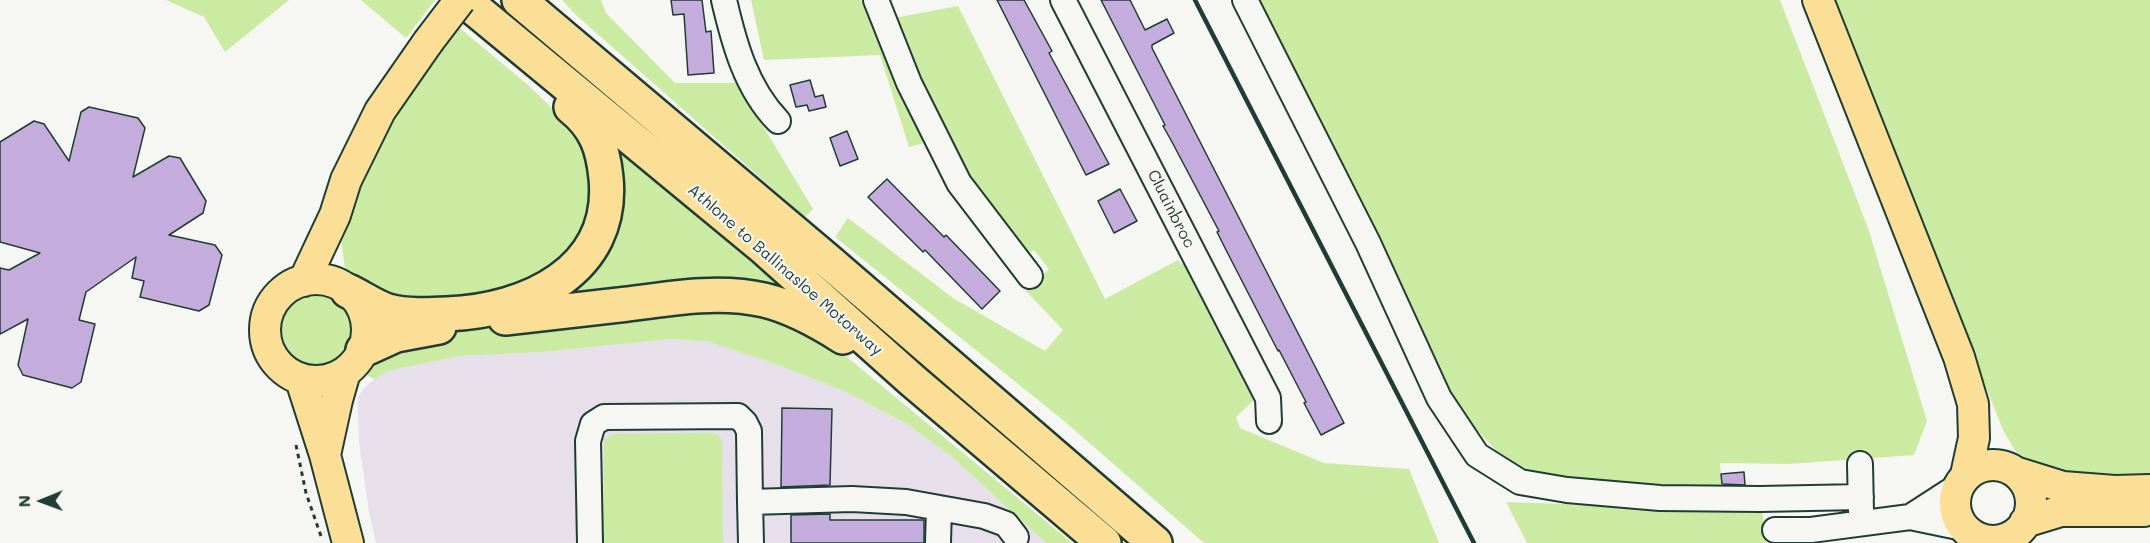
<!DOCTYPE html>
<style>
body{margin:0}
#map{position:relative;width:2150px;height:543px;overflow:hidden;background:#f6f6f2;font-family:Mali,sans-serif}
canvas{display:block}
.north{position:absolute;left:12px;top:471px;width:60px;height:60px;-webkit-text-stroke:4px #f6f6f2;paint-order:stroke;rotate:269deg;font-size:16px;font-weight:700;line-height:24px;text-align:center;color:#1f3d34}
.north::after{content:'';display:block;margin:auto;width:21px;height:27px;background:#1f3d34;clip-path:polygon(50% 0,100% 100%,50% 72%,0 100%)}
</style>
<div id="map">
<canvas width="2150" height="543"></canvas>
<div class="north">N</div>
</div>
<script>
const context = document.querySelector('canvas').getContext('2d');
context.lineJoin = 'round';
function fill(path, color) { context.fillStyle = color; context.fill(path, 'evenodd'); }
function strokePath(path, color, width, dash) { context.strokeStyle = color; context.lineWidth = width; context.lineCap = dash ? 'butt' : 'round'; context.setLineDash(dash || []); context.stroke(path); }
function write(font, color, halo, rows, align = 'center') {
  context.font = font + ' Mali,sans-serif'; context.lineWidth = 4.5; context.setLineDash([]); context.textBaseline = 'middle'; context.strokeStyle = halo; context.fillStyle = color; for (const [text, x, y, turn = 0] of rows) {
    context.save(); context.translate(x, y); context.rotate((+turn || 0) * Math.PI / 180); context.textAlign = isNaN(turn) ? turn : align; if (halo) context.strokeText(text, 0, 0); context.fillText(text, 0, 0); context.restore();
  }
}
fill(new Path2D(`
 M671,339L710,342L775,364L842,390L907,424L952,457L1046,543H376L369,512L359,443L358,412V397L363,389L374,379L388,371L460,356L544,352Z`), '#e7e0eb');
fill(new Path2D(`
 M166,0H289L225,52L204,17Z
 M361,0H435L406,38Z
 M562,0H601L606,13L675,83H737L813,209L805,217L576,15Z
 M751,0H861L924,143L909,147L880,55L764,60Z
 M881,0H890L894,18L958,6L1105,299L1178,260L1181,264L1187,262L1253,393V401L1236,417L1240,428L1324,463L1409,469L1439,543H1204L1063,420L835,237L848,218L953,298L1045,351L1063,330L1025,290L1049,269L1034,250L1026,255L965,183Z
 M1258,0H1780L1868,228L1927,421L1914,455L1788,464L1720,463L1722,493L1531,476L1505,460L1461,413L1341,159Z
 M1832,0H2150V483L2026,469L2003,430Z
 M456,25L528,85L567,123L587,152L594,197L572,258L518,291L404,304L357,283L345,269L340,231L379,129Z
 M600,129L704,223L794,298L544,307L589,265Z
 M276 333a41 41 0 1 1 82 0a41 41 0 1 1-82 0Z
 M755,309L824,338L1072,543H1046L952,457L907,424L842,390L775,364L710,342L671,339L544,352L460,356L388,371L374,379L365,374L380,358L428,334L650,310Z
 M712,433L718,435L722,441L723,543H603L604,440L612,434Z
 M1506,502L1762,511L1766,543H1527Z`), '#cbeba3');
const building = new Path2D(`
 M671,0H702L706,32L711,31L714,73L688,75L684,14L673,15Z
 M997,0H1024L1052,51L1049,53L1109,164L1086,175Z
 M1101,0H1130L1145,30L1167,19L1174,33L1152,45V48L1344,423L1321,435L1304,403L1306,402L1279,350L1278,351L1225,248L1217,232L1219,231L1172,142L1163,126L1165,125Z
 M810,80L815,97L823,95L826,107L809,111L807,105L796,107L790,85Z
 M89,107L138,118L145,128L133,177L169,156L180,158L206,201L203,213L169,235L215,245L222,255L209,305L199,311L140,297L144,281L132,278L136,257L86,292L79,320L95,324L81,382L72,388L23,375L18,365L28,319L0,334V268L9,270L40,253L0,242V142L34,121L44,124L69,161L81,112Z
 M847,131L858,159L840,166L830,138Z
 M887,179L944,237L946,235L1000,291L982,309L925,250L923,252L868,197Z
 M1120,189L1137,221L1114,233L1098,201Z
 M782,408L832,409L830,485L781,487Z
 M1744,472L1745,485L1722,484L1721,474Z
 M830,514V520H924V543H791V515Z`);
fill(building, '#c4addc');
strokePath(building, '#1f3d34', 1.5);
const minor = new Path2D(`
 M724,0C734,43 746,88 778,121
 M876,0L909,83L959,183L1030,276
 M1063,0L1268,398L1269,421
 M1245,0L1368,243L1439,398L1477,455L1520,482L1567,490L1660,498L1760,499L1861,497
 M1860,464L1861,512
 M1910,517L1958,486
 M1775,530H1811L1910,517L1963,528
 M590,543L588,441L593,424L604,417L738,416L745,423L749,431L750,502
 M751,543L750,502L852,499L906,502L984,516L1006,524L1016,537
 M938,543L939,508`);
const major = new Path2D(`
 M1818,0L1959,357L1973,404L1974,438L1966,475
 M265 330a51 51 0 1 1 102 0a51 51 0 1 1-102 0Z
 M304,281L335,215L346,180L380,111L428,42
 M301,380L325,455L348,543
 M325,455L337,400L345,372
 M1955 503a38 38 0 1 1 76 0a38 38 0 1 1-76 0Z
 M2018,473L2063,487L2115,491L2150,490
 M2025,522L2061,511H2144`);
const highway = new Path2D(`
 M464,0L763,247L913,381L1104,543
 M519,0L827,260L1155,543
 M348,291C361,297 375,307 388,311C407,316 428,315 447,314C527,311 615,271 606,178C603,148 596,127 571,107
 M505,318C546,313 587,309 628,304C672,298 720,290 764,300C793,307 818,321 843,337
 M363,350L396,335L439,327`);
strokePath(minor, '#1f3d34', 28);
strokePath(major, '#1f3d34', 34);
strokePath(highway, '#1f3d34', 38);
strokePath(new Path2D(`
 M280,385C238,351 246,309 283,276
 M296,445L306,493L321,536`), '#1f3d34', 3, [4.5, 4.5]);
strokePath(minor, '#f6f6f2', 24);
strokePath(major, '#fbdf96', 30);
strokePath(highway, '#fbdf96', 33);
strokePath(new Path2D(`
 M1195,0L1474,543`), '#1f3d34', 4.5);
const majorBridge = new Path2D(`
 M428,42L460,0`);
strokePath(majorBridge, '#1f3d34', 34, []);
strokePath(majorBridge, '#fbdf96', 30);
write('16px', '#1f3d34', '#f6f6f2', [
 ["Cluainbroc",1171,209,63],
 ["Athlone to Ballinasloe Motorway",785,270,41]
]);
</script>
